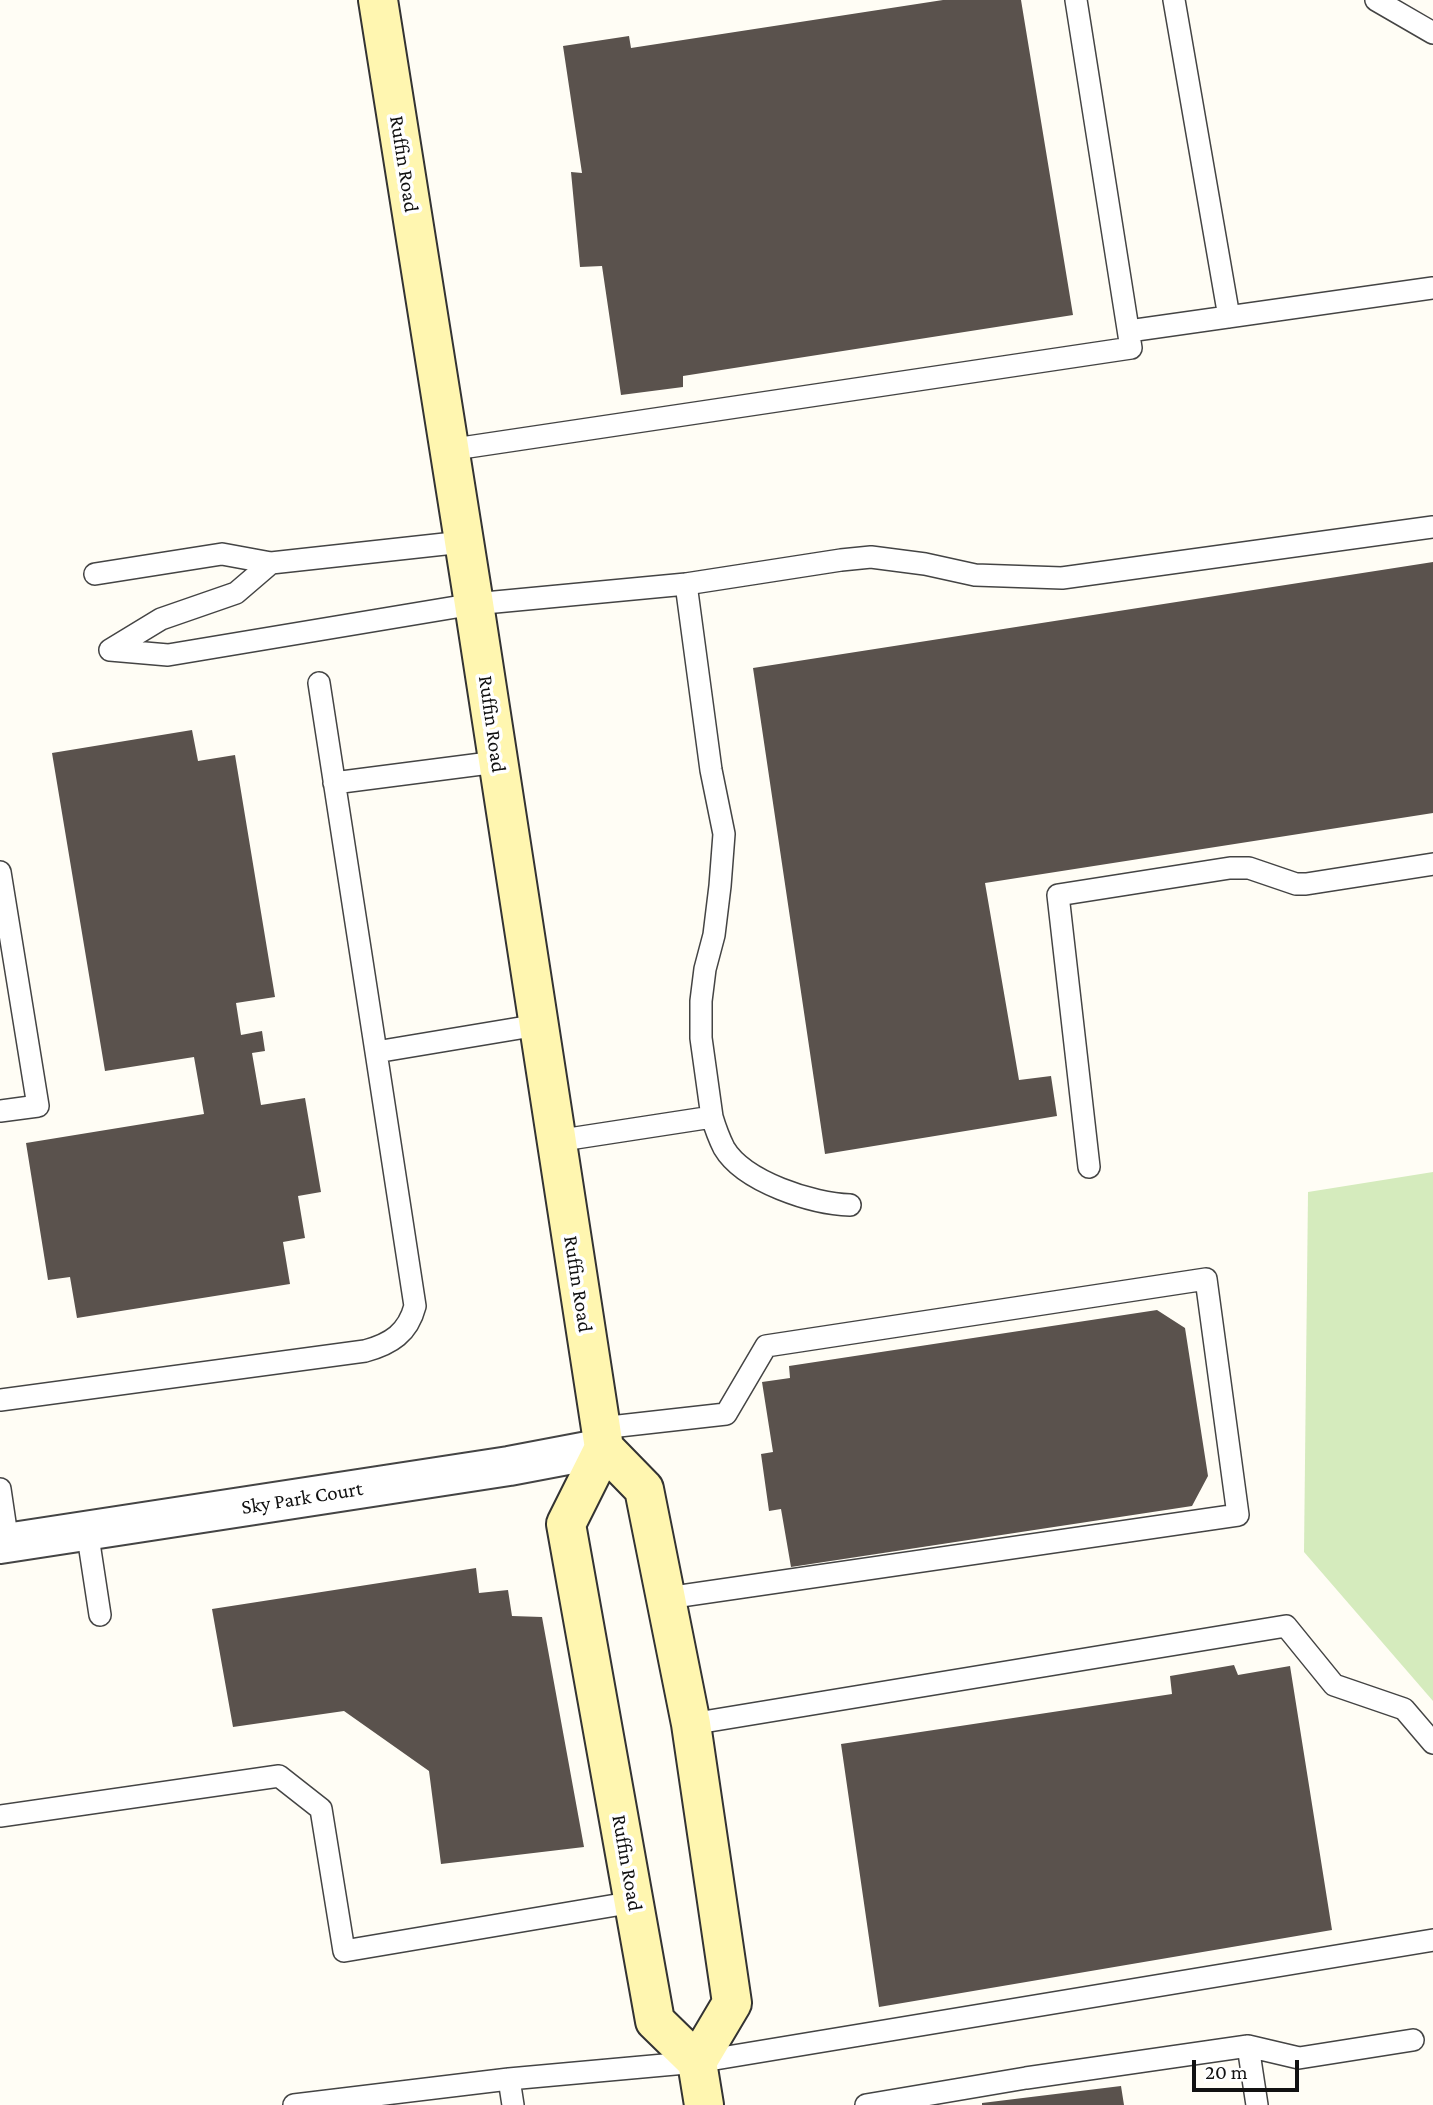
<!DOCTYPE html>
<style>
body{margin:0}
#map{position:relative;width:1433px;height:2105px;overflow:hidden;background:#fffdf5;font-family:"Crimson Pro",serif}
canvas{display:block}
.scale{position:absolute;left:1192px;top:2060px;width:107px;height:32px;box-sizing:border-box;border:4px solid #111;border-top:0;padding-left:9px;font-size:21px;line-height:24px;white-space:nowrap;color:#111;-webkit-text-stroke:5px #fff;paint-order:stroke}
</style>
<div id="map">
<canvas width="1433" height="2105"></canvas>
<div class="scale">20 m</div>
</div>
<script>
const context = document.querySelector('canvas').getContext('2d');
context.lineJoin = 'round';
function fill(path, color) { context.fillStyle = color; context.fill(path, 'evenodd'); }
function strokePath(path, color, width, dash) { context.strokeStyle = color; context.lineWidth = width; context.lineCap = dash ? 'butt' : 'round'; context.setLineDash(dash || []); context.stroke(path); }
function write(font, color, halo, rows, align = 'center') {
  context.font = font + ' "Crimson Pro",serif'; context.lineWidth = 7; context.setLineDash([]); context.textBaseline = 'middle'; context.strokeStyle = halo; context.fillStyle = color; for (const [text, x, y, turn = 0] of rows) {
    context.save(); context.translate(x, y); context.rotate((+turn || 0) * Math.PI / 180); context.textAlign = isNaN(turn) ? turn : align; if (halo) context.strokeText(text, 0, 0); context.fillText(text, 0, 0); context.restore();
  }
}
fill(new Path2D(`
 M1433,1172V1701L1304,1552L1308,1192Z`), '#d5ebbd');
fill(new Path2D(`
 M943,0H1021L1073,315L683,376V387L621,395L602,266L580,267L571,172L582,173L563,46L629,36L631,48Z
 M1433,562V813L985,883L1019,1080L1051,1076L1057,1116L825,1154L753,668Z
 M192,730L198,761L235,755L275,997L236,1003L241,1035L262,1031L265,1051L252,1053L261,1105L305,1098L321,1192L298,1196L305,1238L283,1242L290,1284L77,1318L70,1277L48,1280L26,1143L204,1114L194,1057L105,1071L52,753Z
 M1157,1310L1185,1328L1208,1476L1192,1506L791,1567L781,1509L769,1511L761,1454L773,1452L762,1382L790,1378L789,1366Z
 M476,1568L479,1593L508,1590L512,1616L542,1617L584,1847L441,1864L429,1771L344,1711L233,1727L212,1609Z
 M1234,1665L1238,1675L1290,1666L1332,1930L879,2007L841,1744L1172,1694L1170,1676Z
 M1121,2086L1124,2105H982V2103Z`), '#5a524d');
const service = new Path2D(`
 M1174,0L1229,317
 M1376,0L1433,33
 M1129,331L1433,288
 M448,450L1131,348L1076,0
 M95,574L222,554L271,563L463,542
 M686,584L841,560L871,557L925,564L975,575L1062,578L1433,527
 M110,650L168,655L474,604L686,584L711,770L724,834L720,886L714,935L705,969L701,1001V1038L712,1117
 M110,650L161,619L236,593L271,563
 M319,683L376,1052
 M334,783L497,762
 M0,872L38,1106L0,1111
 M556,1141L712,1117C715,1127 719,1138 724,1148C744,1182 813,1204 850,1205
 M1089,1167L1058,895L1230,868H1249L1296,884H1306L1433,864
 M0,1400L365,1351C391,1344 408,1333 415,1306L376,1052L538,1025
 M601,1428L726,1414L766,1346L1206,1279L1238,1515L667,1598
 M0,1489L8,1543
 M87,1530L100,1615
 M691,1724L1286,1626L1334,1685L1404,1709L1433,1743
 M0,1816L279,1776L321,1809L344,1951L634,1902
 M1248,2046L1257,2105
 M509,2079L513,2105
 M294,2105L509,2079L697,2062L1433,1940
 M866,2105L1026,2078L1248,2046L1299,2058L1413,2040`);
const minor = new Path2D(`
 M0,1544L509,1466L604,1448`);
const secondary = new Path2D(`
 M378,0L474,604L604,1448L566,1524L655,2021L697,2062L704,2105
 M604,1448L644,1489L691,1724L732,2003L697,2062`);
strokePath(service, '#444', 24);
strokePath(minor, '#444', 42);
strokePath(secondary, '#333', 42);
strokePath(service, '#fff', 21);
strokePath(minor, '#fff', 38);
strokePath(secondary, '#fff6b0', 38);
write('21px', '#111', '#fff', [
 ["Ruffin Road",404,164,81],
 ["Ruffin Road",492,724,82],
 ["Ruffin Road",578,1284,81],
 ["Sky Park Court",302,1498,-9],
 ["Ruffin Road",627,1863,80]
]);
</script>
